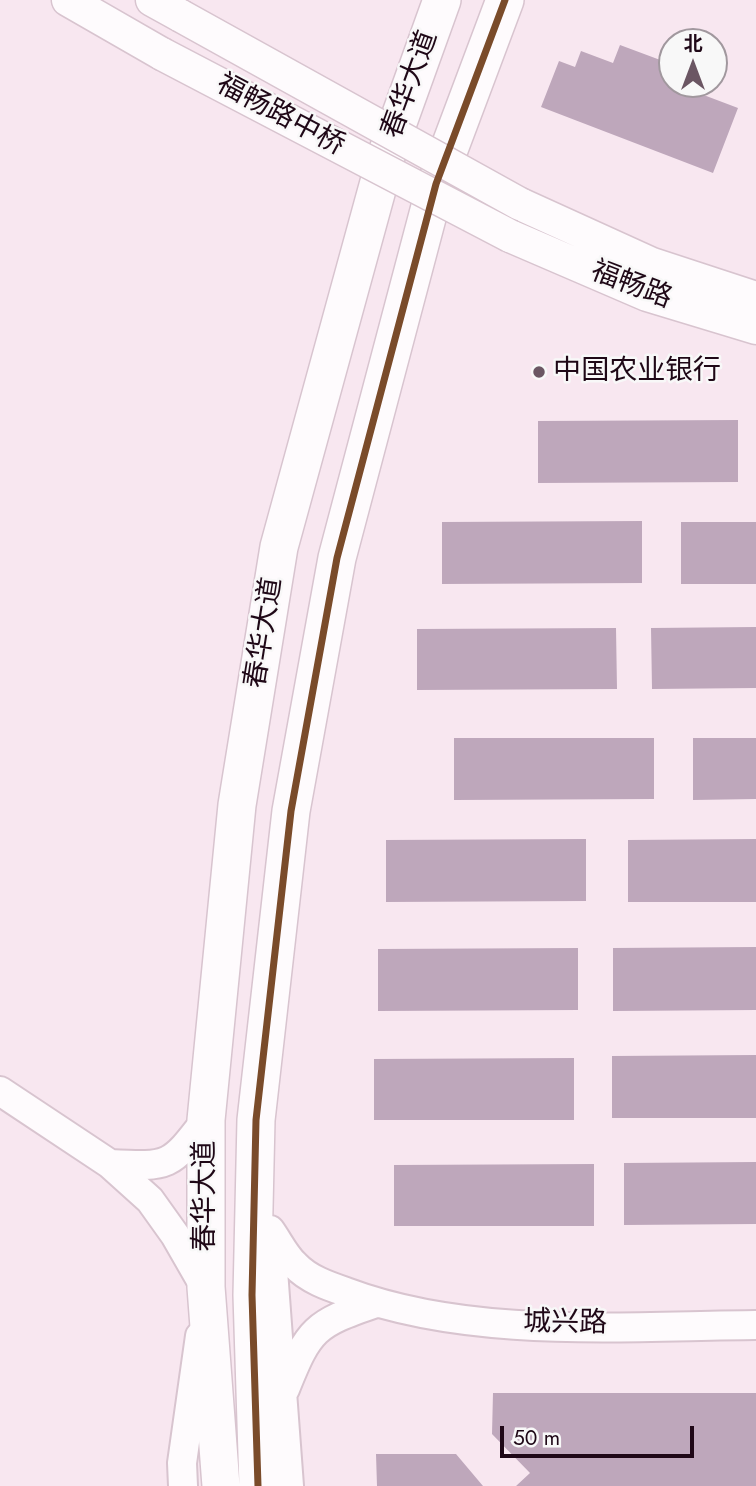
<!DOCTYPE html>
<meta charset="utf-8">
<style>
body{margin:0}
#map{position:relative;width:756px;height:1486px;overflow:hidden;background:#f8e7f0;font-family:Jost,"Noto Sans SC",sans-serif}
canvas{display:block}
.north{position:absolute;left:658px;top:28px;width:70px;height:70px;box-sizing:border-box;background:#f8f8f8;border:2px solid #a1989e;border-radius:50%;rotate:0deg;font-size:19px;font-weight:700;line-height:28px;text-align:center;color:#1f0817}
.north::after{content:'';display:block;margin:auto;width:24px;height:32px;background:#6b5663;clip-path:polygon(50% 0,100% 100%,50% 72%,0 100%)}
.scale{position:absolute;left:500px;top:1426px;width:194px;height:32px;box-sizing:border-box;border:4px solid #1f0817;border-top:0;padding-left:9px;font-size:21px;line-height:24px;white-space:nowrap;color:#1f0817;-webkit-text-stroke:5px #f8f8f8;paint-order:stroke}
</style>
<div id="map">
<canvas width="756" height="1486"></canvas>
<div class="north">北</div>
<div class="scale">50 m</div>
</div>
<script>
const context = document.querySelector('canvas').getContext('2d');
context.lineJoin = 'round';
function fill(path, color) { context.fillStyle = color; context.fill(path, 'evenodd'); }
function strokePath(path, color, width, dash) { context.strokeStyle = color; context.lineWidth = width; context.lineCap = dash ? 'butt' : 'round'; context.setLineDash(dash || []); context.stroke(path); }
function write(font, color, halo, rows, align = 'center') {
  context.font = font + ' Jost,"Noto Sans SC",sans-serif'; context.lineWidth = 5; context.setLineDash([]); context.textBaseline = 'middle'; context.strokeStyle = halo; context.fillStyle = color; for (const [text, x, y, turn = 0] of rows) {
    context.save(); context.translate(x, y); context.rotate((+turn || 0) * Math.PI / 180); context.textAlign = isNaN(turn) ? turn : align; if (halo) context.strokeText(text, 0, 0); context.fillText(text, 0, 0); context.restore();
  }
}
fill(new Path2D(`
 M620,45L671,64L664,80L738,108L713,173L541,107L559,61L575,67L581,51L613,63Z
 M738,420V482L538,483V421Z
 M642,521V583L442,584V522Z
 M681,522H756V584H681Z
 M756,627V688L652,689L651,628Z
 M616,628L617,689L417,690V629Z
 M454,738H654V799L454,800Z
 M693,738H756V799L693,800Z
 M586,839V901L386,902V840Z
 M756,839V902H628V840Z
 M756,947V1010L613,1011V948Z
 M578,948V1010L378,1011V949Z
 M756,1055V1118H612V1056Z
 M574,1058V1120H374V1059Z
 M756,1162V1224L624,1225V1163Z
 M594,1164V1226H394V1165Z
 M493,1393H756V1486H516L530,1473L492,1434Z
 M376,1454H456L483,1486H377Z`), '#bea7bb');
const tertiary = new Path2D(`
 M0,1091L110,1164L150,1200L175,1235L206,1289
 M110,1164C170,1167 170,1167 206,1120
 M270,1230C278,1241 285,1256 295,1265C308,1279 328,1286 346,1292C471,1339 624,1326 756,1325
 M270,1230L289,1486
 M285,1389C309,1329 314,1324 376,1303
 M183,1486L182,1463L200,1336`);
const secondary = new Path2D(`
 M68,0L162,54
 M152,0L181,16
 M520,204L652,264L756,298
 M510,236L647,295L756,328`);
const primary = new Path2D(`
 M221,1486L206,1287V1120L237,805L279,547L387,153L442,0
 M258,1486L252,1295L256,1120L291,811L337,558L436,184L505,0`);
strokePath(tertiary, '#d8c4cf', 32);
strokePath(secondary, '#d8c4cf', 35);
strokePath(primary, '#d8c4cf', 40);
strokePath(tertiary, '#fefbfd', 28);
strokePath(secondary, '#fefbfd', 32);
strokePath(primary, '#fefbfd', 37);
const secondaryBridge = new Path2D(`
 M181,16L520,204
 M162,54L510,236`);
strokePath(secondaryBridge, '#d8c4cf', 35, []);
strokePath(secondaryBridge, '#fefbfd', 32);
strokePath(new Path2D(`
 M258,1486L252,1295L256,1120L291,811L337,558L436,184L505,0`), '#7a4b2a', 7);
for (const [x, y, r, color] of [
 [539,372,7,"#6b5663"]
]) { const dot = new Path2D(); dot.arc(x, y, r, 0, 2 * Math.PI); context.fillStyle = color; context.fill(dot); strokePath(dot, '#f8f8f8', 2.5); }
write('28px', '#1f0817', '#f8f8f8', [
 ["春华大道",411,85,-70],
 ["福畅路中桥",280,116,28],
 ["福畅路",631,286,21],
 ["春华大道",265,633,-81],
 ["春华大道",206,1196,-90],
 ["城兴路",565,1324,1]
]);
write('28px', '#1f0817', '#f8f8f8', [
 ["中国农业银行",553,372]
], 'left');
</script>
